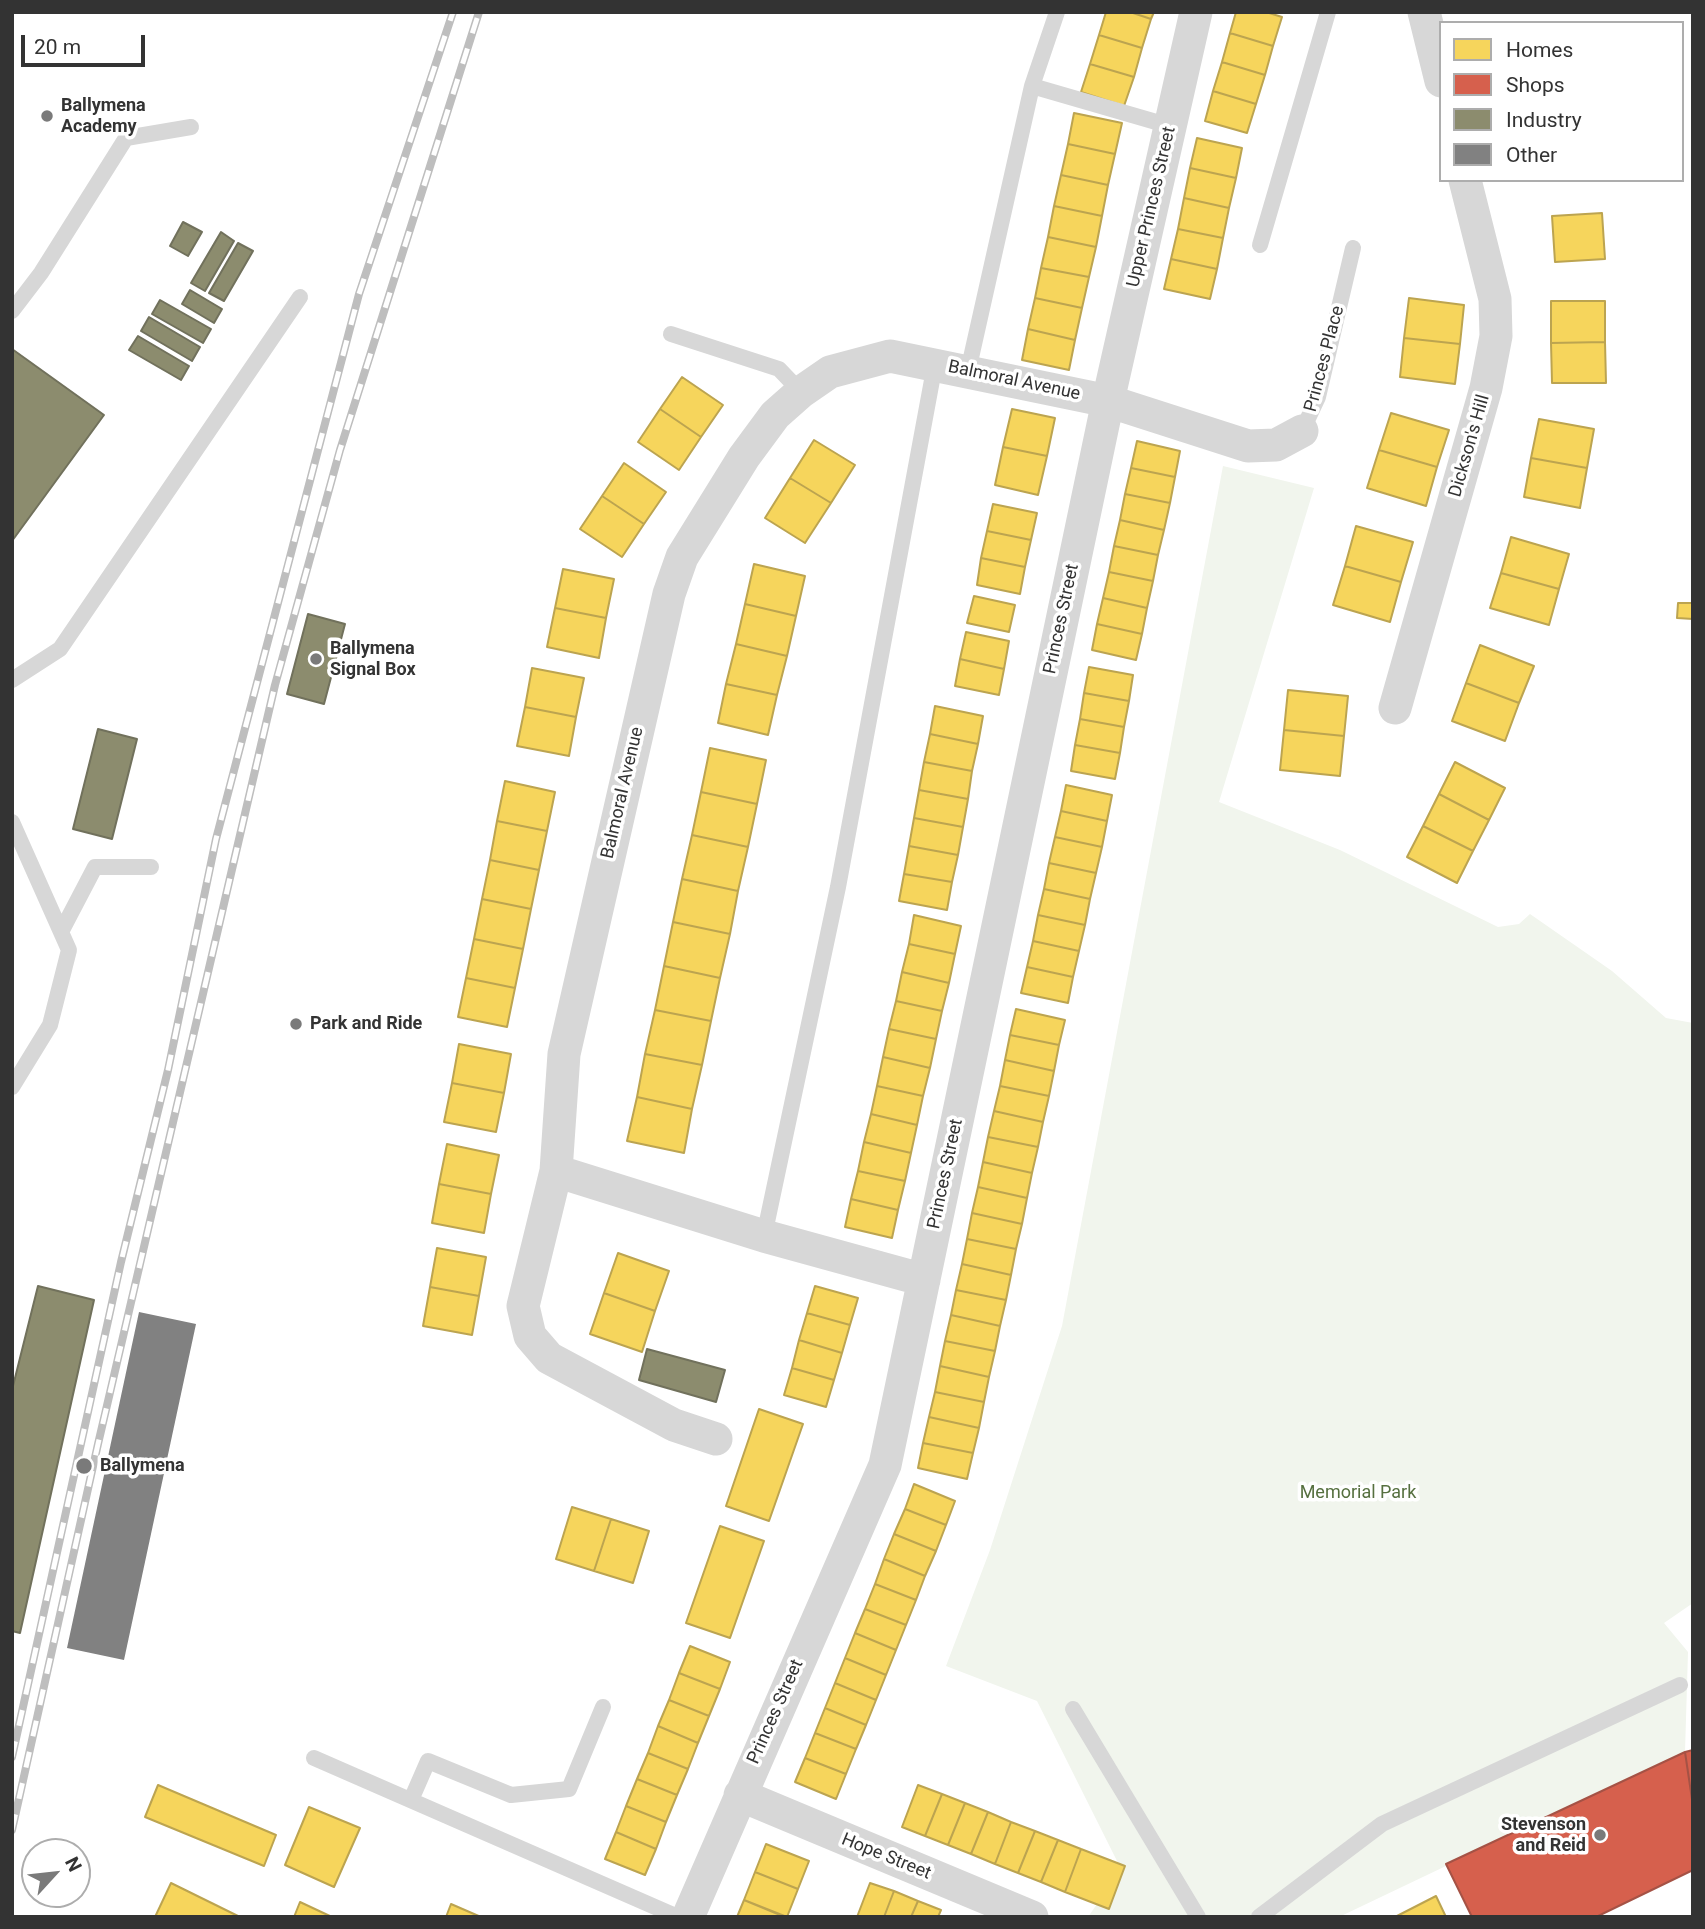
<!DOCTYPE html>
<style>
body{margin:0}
#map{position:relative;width:1705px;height:1929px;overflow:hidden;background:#fff;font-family:Roboto,sans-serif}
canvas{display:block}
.frame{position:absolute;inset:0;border:14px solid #333;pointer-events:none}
.legend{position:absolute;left:1439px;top:21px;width:245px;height:161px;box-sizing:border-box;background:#fff;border:2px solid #adadad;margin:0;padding:9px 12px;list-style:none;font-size:21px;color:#333}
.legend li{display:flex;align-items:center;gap:14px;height:35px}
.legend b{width:35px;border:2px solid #adadad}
.north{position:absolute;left:21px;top:1838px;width:70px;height:70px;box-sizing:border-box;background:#fff;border:2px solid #adadad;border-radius:50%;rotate:63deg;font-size:19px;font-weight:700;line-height:28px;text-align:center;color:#333}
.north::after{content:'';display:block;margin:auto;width:24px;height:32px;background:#7a7a7a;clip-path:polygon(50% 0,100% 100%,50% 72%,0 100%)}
.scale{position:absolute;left:21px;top:35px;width:124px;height:32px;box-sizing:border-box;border:4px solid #333;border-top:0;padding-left:9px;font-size:21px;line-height:24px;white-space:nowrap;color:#333;-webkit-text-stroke:5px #fff;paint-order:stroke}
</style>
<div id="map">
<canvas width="1705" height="1929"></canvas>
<div class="frame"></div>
<ul class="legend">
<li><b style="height:19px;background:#f6d55c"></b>Homes</li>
<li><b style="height:19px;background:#d6604d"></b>Shops</li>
<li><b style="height:19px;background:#8c8c6e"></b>Industry</li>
<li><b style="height:19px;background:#818181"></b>Other</li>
</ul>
<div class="north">N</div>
<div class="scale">20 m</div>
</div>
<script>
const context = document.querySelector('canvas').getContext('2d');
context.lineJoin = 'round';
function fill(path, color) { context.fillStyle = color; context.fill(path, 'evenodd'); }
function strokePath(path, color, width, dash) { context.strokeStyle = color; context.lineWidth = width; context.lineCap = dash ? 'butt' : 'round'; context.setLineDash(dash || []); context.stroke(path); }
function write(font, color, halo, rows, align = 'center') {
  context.font = font + ' Roboto,sans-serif'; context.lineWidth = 7; context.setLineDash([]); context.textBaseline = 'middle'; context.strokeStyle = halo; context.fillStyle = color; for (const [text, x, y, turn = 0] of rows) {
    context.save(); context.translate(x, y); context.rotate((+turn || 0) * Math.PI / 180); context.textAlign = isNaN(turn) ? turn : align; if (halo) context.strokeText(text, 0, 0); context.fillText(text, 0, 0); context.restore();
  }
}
fill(new Path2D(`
 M1223,466L1314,488L1219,802L1340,850L1498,927L1519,924L1530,914L1612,971L1666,1018L1693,1023V1603L1664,1623L1688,1652L1685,1752L1339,1917H1088L1097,1904L1109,1908L1125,1866L1118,1863L1037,1701L946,1666L990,1550L1062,1326Z`), '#f1f5ed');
const homes = new Path2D(`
 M1106,12H1130L1151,19L1142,48L1099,35Z
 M1130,12H1154L1151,19Z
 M1236,12H1266L1282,17L1273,46L1230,33Z
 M1230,33L1273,46L1265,75L1222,62Z
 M1099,35L1142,48L1134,77L1090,64Z
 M1222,62L1265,75L1256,104L1213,91Z
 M1090,64L1134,77L1124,106L1081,92Z
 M1213,91L1256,104L1247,133L1205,121Z
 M1074,113L1122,123L1115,154L1068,144Z
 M1197,138L1242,148L1236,178L1190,168Z
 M1068,144L1115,154L1108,185L1061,175Z
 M1190,168L1236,178L1229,208L1184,198Z
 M1061,175L1108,185L1102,216L1054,206Z
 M1184,198L1229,208L1223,238L1178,229Z
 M1054,206L1102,216L1096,247L1048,237Z
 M1602,213L1605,259L1555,262L1552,216Z
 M1178,229L1223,238L1217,269L1171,259Z
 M1048,237L1096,247L1089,277L1041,268Z
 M1171,259L1217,269L1210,299L1164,289Z
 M1041,268L1089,277L1082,308L1035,298Z
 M1035,298L1082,308L1075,340L1028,329Z
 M1409,298L1464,305L1460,344L1404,338Z
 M1551,301H1605V342L1551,343Z
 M1028,329L1075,340L1069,370L1022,360Z
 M1404,338L1460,344L1455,384L1400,377Z
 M1605,342L1606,383H1552L1551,343Z
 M682,377L723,405L701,437L660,409Z
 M660,409L701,437L679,470L638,442Z
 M1012,409L1055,418L1047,456L1003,447Z
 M1391,413L1449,430L1437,467L1379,450Z
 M1539,419L1594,429L1587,468L1531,458Z
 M814,440L855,465L831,503L790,478Z
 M1137,441L1180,451L1175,477L1131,468Z
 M1003,447L1047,456L1038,495L995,485Z
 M1379,450L1437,467L1426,506L1367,488Z
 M1531,458L1587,468L1580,508L1524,497Z
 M624,463L666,492L644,524L602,496Z
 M1131,468L1175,477L1170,503L1125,494Z
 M790,478L831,503L805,543L765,518Z
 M1125,494L1170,503L1164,530L1120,520Z
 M602,496L644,524L622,557L580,529Z
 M993,504L1037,513L1031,540L987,531Z
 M1120,520L1164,530L1158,555L1114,546Z
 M1356,526L1413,542L1401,582L1345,566Z
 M987,531L1031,540L1025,567L981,558Z
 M1511,537L1569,554L1559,589L1501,573Z
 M1114,546L1158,555L1153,581L1109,572Z
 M981,558L1025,567L1020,594L977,585Z
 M754,564L805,576L796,616L745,604Z
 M1345,566L1401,582L1390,622L1333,605Z
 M563,569L614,579L606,618L555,608Z
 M1109,572L1153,581L1147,608L1103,598Z
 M1501,573L1559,589L1549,625L1490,608Z
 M974,596L1015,605L1009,632L967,623Z
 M1103,598L1147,608L1142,634L1097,624Z
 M1678,603H1693V619L1677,618Z
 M745,604L796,616L787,656L736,644Z
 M555,608L606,618L599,658L547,647Z
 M1097,624L1142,634L1136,660L1092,650Z
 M966,632L1009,641L1004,669L960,659Z
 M736,644L787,656L777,695L726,684Z
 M1480,645L1534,666L1519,703L1466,683Z
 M960,659L1004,669L999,695L955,686Z
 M1089,667L1133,675L1129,701L1084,693Z
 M532,668L584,678L576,717L525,707Z
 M1466,683L1519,703L1505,741L1452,721Z
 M726,684L777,695L768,735L718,723Z
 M1288,690L1348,696L1344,736L1284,730Z
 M1084,693L1129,701L1124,727L1080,719Z
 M935,706L983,716L978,744L930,734Z
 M525,707L576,717L569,756L517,746Z
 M1080,719L1124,727L1120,753L1075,745Z
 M1284,730L1344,736L1340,776L1280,770Z
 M930,734L978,744L972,771L924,762Z
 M1075,745L1120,753L1115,779L1071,771Z
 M710,748L766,760L757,804L701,792Z
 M924,762L972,771L968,799L919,790Z
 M1455,762L1505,788L1489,820L1439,794Z
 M505,781L555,792L547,831L497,821Z
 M1066,785L1112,795L1107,821L1061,811Z
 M919,790L968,799L963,827L914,818Z
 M701,792L757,804L748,847L692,835Z
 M1439,794L1489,820L1473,851L1423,826Z
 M1061,811L1107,821L1102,847L1055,837Z
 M914,818L963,827L958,855L909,846Z
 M497,821L547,831L539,870L490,860Z
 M1423,826L1473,851L1457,883L1407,857Z
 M692,835L748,847L738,891L682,879Z
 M1055,837L1102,847L1096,873L1049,863Z
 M909,846L958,855L952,882L904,874Z
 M490,860L539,870L531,909L482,899Z
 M1049,863L1096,873L1090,899L1044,889Z
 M904,874L952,882L947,910L899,901Z
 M682,879L738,891L730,934L673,922Z
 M1044,889L1090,899L1085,925L1038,915Z
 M482,899L531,909L523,949L474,939Z
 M914,915L961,926L955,954L909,944Z
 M1038,915L1085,925L1079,951L1033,941Z
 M673,922L730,934L720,978L664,966Z
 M474,939L523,949L515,988L466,978Z
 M1033,941L1079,951L1073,977L1027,967Z
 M909,944L955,954L949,983L902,972Z
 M664,966L720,978L711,1021L655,1010Z
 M1027,967L1073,977L1068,1003L1021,993Z
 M902,972L949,983L942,1011L896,1001Z
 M466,978L515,988L507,1027L458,1017Z
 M896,1001L942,1011L936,1039L889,1029Z
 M1016,1009L1065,1020L1059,1045L1010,1035Z
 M655,1010L711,1021L702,1065L645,1054Z
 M889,1029L936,1039L930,1068L883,1057Z
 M1010,1035L1059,1045L1054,1071L1005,1060Z
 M459,1044L511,1054L504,1093L452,1083Z
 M645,1054L702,1065L692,1109L637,1097Z
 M883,1057L930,1068L923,1096L877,1086Z
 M1005,1060L1054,1071L1049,1096L1000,1086Z
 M452,1083L504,1093L496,1132L444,1122Z
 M877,1086L923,1096L917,1125L871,1114Z
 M1000,1086L1049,1096L1043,1122L994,1111Z
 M637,1097L692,1109L684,1153L627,1141Z
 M994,1111L1043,1122L1038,1147L988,1137Z
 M871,1114L917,1125L911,1153L864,1142Z
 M988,1137L1038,1147L1032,1173L983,1162Z
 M864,1142L911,1153L905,1181L858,1171Z
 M447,1144L499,1155L491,1194L439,1184Z
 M983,1162L1032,1173L1027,1198L978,1187Z
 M858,1171L905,1181L898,1210L851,1199Z
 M439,1184L491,1194L484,1233L432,1223Z
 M978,1187L1027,1198L1022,1224L972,1213Z
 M851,1199L898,1210L892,1238L845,1227Z
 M972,1213L1022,1224L1016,1249L967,1239Z
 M967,1239L1016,1249L1011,1275L962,1264Z
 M437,1248L486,1257L479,1296L430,1287Z
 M618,1253L669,1271L655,1311L604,1293Z
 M962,1264L1011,1275L1006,1300L956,1290Z
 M815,1286L858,1298L850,1325L807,1313Z
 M430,1287L479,1296L472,1335L423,1326Z
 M956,1290L1006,1300L1000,1326L951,1315Z
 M604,1293L655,1311L642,1352L590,1334Z
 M807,1313L850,1325L842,1353L799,1340Z
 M951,1315L1000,1326L995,1351L945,1341Z
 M799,1340L842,1353L834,1380L792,1368Z
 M945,1341L995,1351L989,1377L940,1366Z
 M940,1366L989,1377L984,1402L935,1392Z
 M792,1368L834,1380L826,1407L784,1395Z
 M935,1392L984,1402L979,1428L929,1417Z
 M759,1409L803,1424L769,1521L726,1506Z
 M929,1417L979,1428L973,1453L923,1443Z
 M923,1443L973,1453L967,1479L918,1468Z
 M914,1484L955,1501L946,1525L905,1509Z
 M572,1507L611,1519L594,1571L556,1559Z
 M905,1509L946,1525L936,1551L894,1534Z
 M611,1519L649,1531L633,1583L594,1571Z
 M720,1526L764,1541L730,1638L686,1623Z
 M894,1534L936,1551L925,1576L884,1559Z
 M884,1559L925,1576L916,1600L875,1584Z
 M875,1584L916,1600L906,1625L865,1609Z
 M865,1609L906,1625L896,1650L855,1633Z
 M855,1633L896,1650L886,1675L845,1658Z
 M690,1646L730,1662L720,1689L679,1673Z
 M845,1658L886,1675L876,1700L835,1683Z
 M679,1673L720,1689L709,1716L669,1700Z
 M835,1683L876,1700L866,1725L825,1708Z
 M669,1700L709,1716L698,1743L658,1726Z
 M825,1708L866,1725L856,1749L815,1733Z
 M658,1726L698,1743L688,1769L648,1753Z
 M815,1733L856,1749L846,1774L805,1758Z
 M648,1753L688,1769L677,1795L637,1779Z
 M805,1758L846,1774L836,1799L795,1782Z
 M637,1779L677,1795L666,1822L626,1806Z
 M158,1785L276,1835L264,1866L145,1817Z
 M918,1785L942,1794L925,1836L902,1827Z
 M942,1794L965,1803L948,1845L925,1836Z
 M965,1803L988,1812L971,1854L948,1845Z
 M626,1806L666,1822L656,1849L616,1832Z
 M309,1807L360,1828L334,1887L285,1865Z
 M988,1812L1011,1822L995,1864L971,1854Z
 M1011,1822L1035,1831L1018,1873L995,1864Z
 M1035,1831L1058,1840L1041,1882L1018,1873Z
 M616,1832L656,1849L645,1875L605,1859Z
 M1058,1840L1081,1849L1065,1892L1041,1882Z
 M766,1844L809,1861L798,1889L755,1872Z
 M1081,1849L1125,1866L1109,1909L1065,1892Z
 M755,1872L798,1889L787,1917L744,1900Z
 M171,1883L240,1917H155Z
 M870,1883L894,1891L884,1917H857Z
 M894,1891L918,1901L911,1917H884Z
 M1436,1896L1446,1917H1395Z
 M744,1900L785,1917H737Z
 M918,1901L941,1910L938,1917H911Z
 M300,1902L332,1917H294Z
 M451,1904L481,1917H446Z`);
fill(homes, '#f6d55c');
strokePath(homes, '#bca450', 2);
const shops = new Path2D(`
 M1693,1750V1806L1685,1752Z
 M1685,1752L1693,1806V1870L1596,1917H1472L1446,1864Z`);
fill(shops, '#d6604d');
strokePath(shops, '#a55245', 2);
const industry = new Path2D(`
 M183,222L202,232L188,256L170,246Z
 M221,232L234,241L205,291L191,283Z
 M238,243L253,251L224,301L209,293Z
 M190,290L222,309L214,323L182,304Z
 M160,300L211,329L203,343L152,314Z
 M149,317L200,347L192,361L141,331Z
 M138,336L189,366L181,380L129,350Z
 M12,349L104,415L12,541Z
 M308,614L345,624L324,704L287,694Z
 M98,729L137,739L112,839L73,829Z
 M38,1286L94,1300L20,1633L12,1631V1390Z
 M647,1349L725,1370L716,1402L639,1380Z`);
fill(industry, '#8c8c6e');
strokePath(industry, '#71715c', 2);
fill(new Path2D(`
 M139,1312L196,1324L124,1660L67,1648Z`), '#818181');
strokePath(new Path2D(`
 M1032,86L1170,126
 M1260,245L1328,12
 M12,311L41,273L126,138L191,127
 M671,334L779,369L801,392
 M968,371L1032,86L1057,12
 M1302,431L1318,397L1353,248
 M12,680L60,649L300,297
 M12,822L69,950L50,1025L12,1087
 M61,932L95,867H151
 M764,1236L838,887L935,364
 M1073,1709L1198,1917
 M314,1758L678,1917
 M411,1800L428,1761L511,1795L569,1789L603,1707
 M1259,1917L1382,1824L1680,1685`), '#d7d7d7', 16);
strokePath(new Path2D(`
 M1424,12L1441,81
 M1395,708L1486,388L1496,336L1495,299L1465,180
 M556,1171L523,1306L530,1336L549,1358L674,1425L716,1439
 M924,1280L764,1236L556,1171L564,1054L669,594L682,557L744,457L775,415L801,392L830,372L890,356L1108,401L1248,446L1276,445L1302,431
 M740,1795L1032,1917
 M688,1917L885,1465L1108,401L1196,12`), '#d7d7d7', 33);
const rail = new Path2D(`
 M12,1757L121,1262L168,1070L216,839L359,294L453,12
 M12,1830L98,1444L275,685L340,450L479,12`);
strokePath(rail, '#bebebe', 8);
strokePath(rail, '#fff', 5, [16]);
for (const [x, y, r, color] of [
 [47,116,7,"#7a7a7a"],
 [316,659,7,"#7a7a7a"],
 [296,1024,7,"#7a7a7a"],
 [84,1466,9,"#7a7a7a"],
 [1600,1835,7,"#7a7a7a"]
]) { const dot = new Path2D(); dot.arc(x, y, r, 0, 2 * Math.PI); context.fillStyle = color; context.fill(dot); strokePath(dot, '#fff', 2.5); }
write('bold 18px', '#333', '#fff', [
 ["Ballymena",61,106],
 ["Academy",61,127],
 ["Ballymena",330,649],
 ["Signal Box",330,670],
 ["Park and Ride",310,1024],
 ["Ballymena",100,1466],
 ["Stevenson",1586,1825,"right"],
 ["and Reid",1586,1846,"right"]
], 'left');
write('18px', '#333', '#fff', [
 ["Upper Princes Street",1152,207,-77],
 ["Princes Place",1325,359,-75],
 ["Balmoral Avenue",1014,381,12],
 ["Dickson's Hill",1470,446,-74],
 ["Princes Street",1062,619,-78],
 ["Balmoral Avenue",623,793,-77],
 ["Princes Street",946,1174,-78],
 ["Princes Street",776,1712,-66],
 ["Hope Street",886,1857,22]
]);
write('18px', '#56703f', '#fff', [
 ["Memorial Park",1358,1493]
]);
</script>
